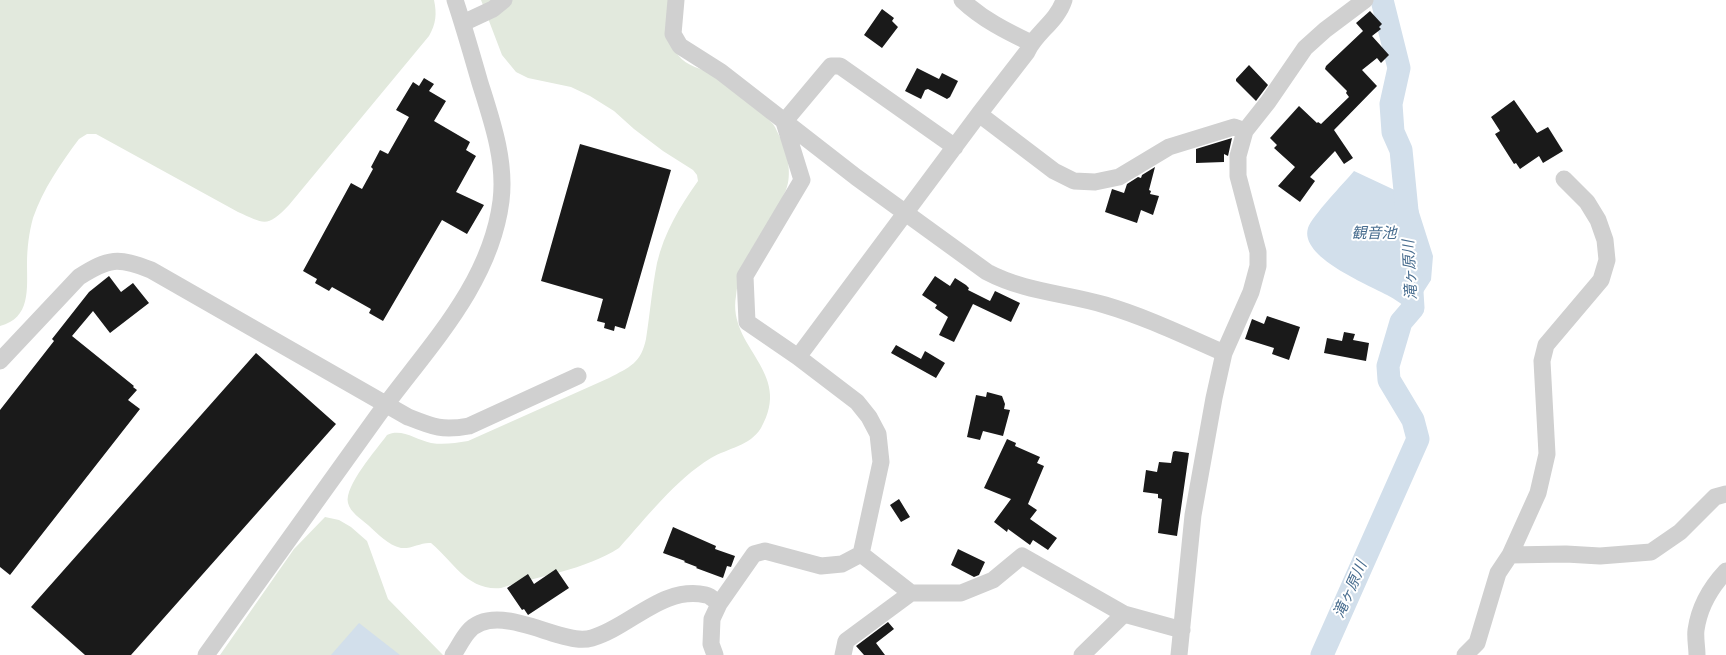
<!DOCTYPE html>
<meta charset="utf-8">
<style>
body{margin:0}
canvas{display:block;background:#fff}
</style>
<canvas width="1726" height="655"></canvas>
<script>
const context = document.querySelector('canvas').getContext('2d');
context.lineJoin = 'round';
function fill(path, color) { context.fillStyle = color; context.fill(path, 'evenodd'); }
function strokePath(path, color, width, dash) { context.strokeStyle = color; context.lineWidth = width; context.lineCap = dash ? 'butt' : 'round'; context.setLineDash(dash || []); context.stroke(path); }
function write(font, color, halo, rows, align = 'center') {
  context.font = font + ' Poppins,"Noto Sans JP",sans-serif'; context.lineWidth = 4; context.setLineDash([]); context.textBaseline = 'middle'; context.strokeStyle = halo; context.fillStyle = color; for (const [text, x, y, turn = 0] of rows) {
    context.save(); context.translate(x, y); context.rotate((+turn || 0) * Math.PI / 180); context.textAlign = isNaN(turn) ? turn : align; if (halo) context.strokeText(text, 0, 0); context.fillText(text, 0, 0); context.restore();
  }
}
fill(new Path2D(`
 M0,0H434C437,14 436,24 429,36L289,205C267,228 265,224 238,212L96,134H87L79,139C61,163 43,189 33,218C29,232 27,249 27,263C27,289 31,318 0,326Z
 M481,0H669C671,10 674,48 678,55C687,67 702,68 714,75C723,79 767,116 773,124C776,128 778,134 781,139C788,153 792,175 786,190C775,215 757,237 745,262C740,272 737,285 736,296C727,348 794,371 761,428C750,446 728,448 711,458C675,480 647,517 619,548C585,570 539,576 501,588C467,591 454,562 431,543C421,542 412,549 401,548C388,545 378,534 368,525C361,519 350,512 348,503C344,486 377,449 387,435C402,428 416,440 431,443C444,445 455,443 468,441L609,378C630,367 641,363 646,339C650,314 652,288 657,263C664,233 680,206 698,181L697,175L693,170L663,151L634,129L614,111L590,96L571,87L528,78L516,72L502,55Z
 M325,517L339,520L351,527L367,541L388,599L443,655H220L294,549Z`), '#e2e9dd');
fill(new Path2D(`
 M1354,171L1401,193L1411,187L1433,256L1431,280L1413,308L1410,309C1402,305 1395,299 1387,295C1367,284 1299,257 1308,228C1312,216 1344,183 1354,171Z
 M359,623L400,655H331Z`), '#d2dfeb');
strokePath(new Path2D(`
 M1382,0L1399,68L1391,104L1393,132L1401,150L1408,221
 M1322,655L1418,439L1413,420L1389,380L1388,366L1401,322L1413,308L1411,276`), '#d2dfeb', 23);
fill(new Path2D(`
 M882,9L894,18L892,21L898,27L882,48L864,35Z
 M1370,11L1382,24L1379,27L1381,29L1372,36L1389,55L1381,63L1377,58L1362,70L1377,86L1334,130L1353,158L1344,164L1335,151L1310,177L1315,181L1300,202L1278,186L1295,167L1274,148L1277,145L1270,138L1299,106L1317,123L1318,122L1321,124L1349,97L1346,93L1347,91L1325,69L1326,66L1363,31L1356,23Z
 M1249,65L1268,85L1256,101L1236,81V79Z
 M917,68L939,79L942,73L958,81L950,97L947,99L928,89L925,90L921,99L905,91Z
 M424,78L434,84L429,91L446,101L434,121L470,142L466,150L476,156L456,192L484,205L467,234L442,220L383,321L369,313L371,309L332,287L329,291L315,283L317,279L303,271L351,183L362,189L373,169L371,167L380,150L388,154L409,117L396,110L413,82L419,86Z
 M1514,100L1537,133L1548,127L1563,151L1543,163L1539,156L1520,169L1516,163L1514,164L1495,134L1500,131L1491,117Z
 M1232,138L1228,156L1224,154V162L1196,163V149Z
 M580,144L671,170L625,329L615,326L614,331L604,328L605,323L597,321L603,299L541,281Z
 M1155,167L1149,190L1151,191L1150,194L1159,196L1153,215L1141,210L1137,223L1105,212L1112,189L1124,193L1127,184L1138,177L1141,178L1142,175Z
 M109,276L121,292L133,283L149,303L110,333L93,311L72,336L134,386L133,387L137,390L128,400L140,409L10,575L0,567V410L54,341L52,339L89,292Z
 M935,276L950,286L955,278L966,285L969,288L968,290L990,301L995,291L1020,303L1011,322L973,304L954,342L939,335L948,317L935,308L937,305L922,295Z
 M1267,316L1300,327L1289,360L1272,354L1274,348L1245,339L1252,319L1264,324Z
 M1344,332L1355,334L1353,340L1369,343L1366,361L1324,353L1327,338L1342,341Z
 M896,345L921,359L925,351L945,363L936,378L891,353Z
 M256,353L336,424L131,655H85L31,607Z
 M987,392L1002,396L1005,404L1004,409L1010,410L1003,436L983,431L980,440L967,437L976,395L986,397Z
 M1007,439L1016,443L1015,446L1040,457L1037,463L1044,466L1028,504L1037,510L1030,519L1057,538L1048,550L1033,540L1030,545L1008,529L1007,532L994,522L1011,499L984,488Z
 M1175,451L1189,453L1177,536L1158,533L1162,499L1158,498V494L1143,492L1146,470L1157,472L1159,462L1171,463L1173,452Z
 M899,499L910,517L901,522L890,505Z
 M673,527L716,546L715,549L735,556L731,567L727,566L723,578L696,568L697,567L684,562L685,561L663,553Z
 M958,549L985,562L979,575L974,577L951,565Z
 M556,569L569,588L528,615L524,609L522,610L507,588L528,574L534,584Z
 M888,622L894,629L876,643L885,655H864L856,646Z`), '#1a1a1a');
strokePath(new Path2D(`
 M676,0L673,34L680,46L721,72L856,177L987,272C1025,292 1064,293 1105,305C1146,317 1185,336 1224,353
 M962,0C982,19 1006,31 1031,43
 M463,23L493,9L504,0
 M979,114L1027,52C1035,33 1057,22 1064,0
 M798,357L747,322L745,276L802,180L784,122L831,66H840L955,147
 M0,361L79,277C109,258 118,257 151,270L408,417C433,427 442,431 469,426L578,376
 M861,554L911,593
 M1510,555L1566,554L1600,556L1651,552L1680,532L1715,497L1726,494
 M1124,614L1182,630
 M206,655C263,576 319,497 376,418C424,351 490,287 501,201C506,161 492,121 480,83C472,55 464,27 455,0
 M453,655C458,648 462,639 468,632C489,607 533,628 559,635C570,638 581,641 592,638C630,627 663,585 706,595C711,596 715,601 719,604
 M715,655L711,644L712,619L719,604L754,554L765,551L821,566L842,564L861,554L881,462L878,434L869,417L857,402L798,357L979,114L1054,171L1074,181L1095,182L1119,177L1169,147L1234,127L1245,131
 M843,655L846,641L911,593H961L993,580L1022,556L1124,614L1082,655
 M1179,655L1193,515L1214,398L1224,353L1251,292L1258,266V252L1238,176V156L1245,131L1268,102L1305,48L1325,30L1365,0
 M1465,655L1477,643L1498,573L1510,555L1538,493L1547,454L1542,361L1546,345L1601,280L1607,260L1605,240L1598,220L1587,202L1564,179
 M1697,655C1697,647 1695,638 1696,630C1699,608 1711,587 1726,571`), '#d0d0d0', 17);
write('italic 15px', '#476c8e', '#fff', [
 ["観音池",1374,234],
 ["滝ヶ原川",1411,270,-93],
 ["滝ヶ原川",1351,590,-66]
]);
</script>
